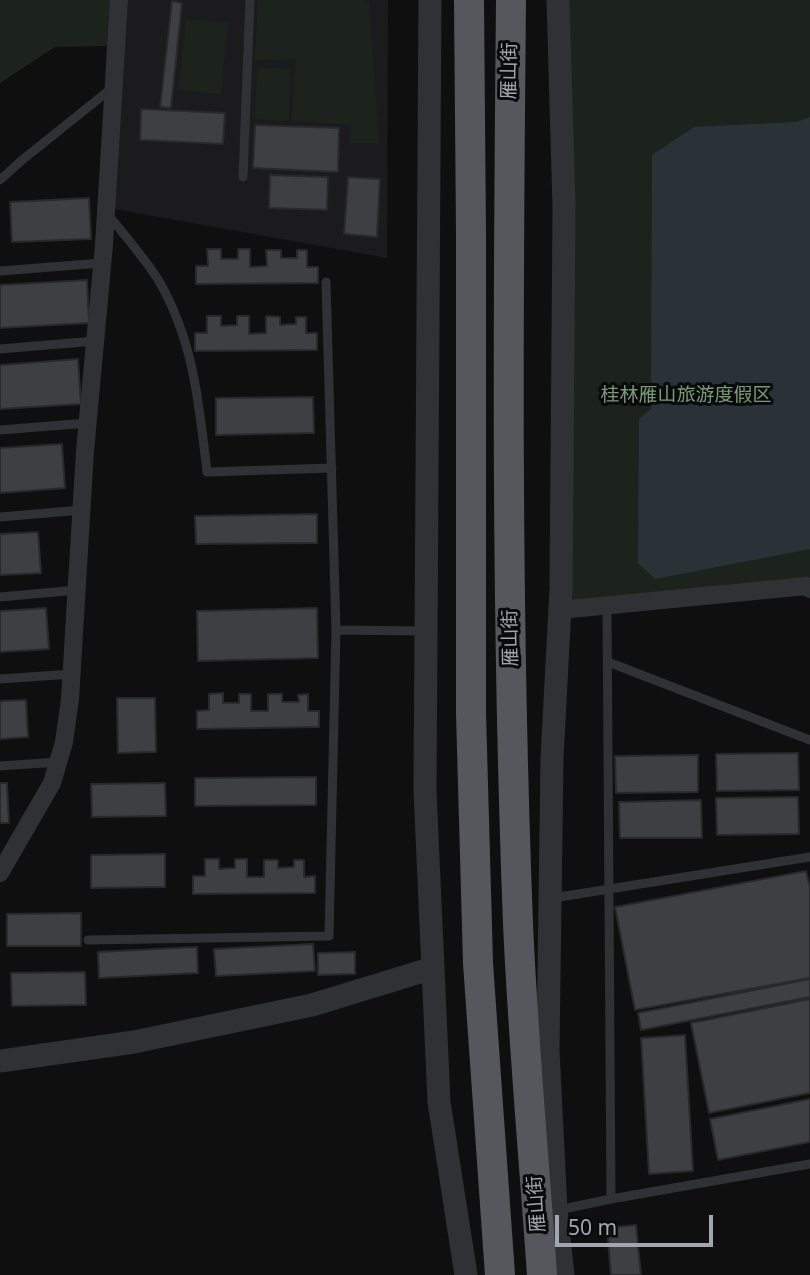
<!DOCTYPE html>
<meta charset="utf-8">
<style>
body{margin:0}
#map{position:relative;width:810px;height:1275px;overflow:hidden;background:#0f0f10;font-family:"Noto Sans",sans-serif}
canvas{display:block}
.scale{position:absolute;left:555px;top:1215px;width:158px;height:32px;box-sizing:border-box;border:4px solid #a1a6b1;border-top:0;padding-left:9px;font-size:21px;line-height:24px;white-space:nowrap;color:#a1a6b1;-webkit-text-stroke:5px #0a0a0b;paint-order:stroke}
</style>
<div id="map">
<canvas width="810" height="1275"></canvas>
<div class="scale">50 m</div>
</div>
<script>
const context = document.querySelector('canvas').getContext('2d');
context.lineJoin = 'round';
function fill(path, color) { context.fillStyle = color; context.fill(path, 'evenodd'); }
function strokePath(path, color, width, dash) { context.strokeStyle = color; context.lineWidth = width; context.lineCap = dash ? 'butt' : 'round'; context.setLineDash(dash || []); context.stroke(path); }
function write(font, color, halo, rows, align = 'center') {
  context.font = font + ' "Noto Sans","Noto Sans SC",sans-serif'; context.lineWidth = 6; context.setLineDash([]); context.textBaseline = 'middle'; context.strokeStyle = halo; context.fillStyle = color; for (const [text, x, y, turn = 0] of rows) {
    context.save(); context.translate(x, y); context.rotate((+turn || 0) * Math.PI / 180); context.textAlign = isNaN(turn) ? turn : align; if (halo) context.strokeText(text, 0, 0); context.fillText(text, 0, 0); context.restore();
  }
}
fill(new Path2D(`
 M128,0H388L387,258L114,209Z`), '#1b1b1d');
fill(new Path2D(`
 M0,0H113L112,46L55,47L0,83Z
 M258,0H366L369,3L379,143H350L351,125L292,120L296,59L255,60Z
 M558,0H810V589L560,610Z
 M186,19L228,23L221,94L179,90Z
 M257,68L290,69L289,121L255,119Z`), '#1c231c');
fill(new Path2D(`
 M810,117V549L655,579L638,563L639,419L651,409L652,155L694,127L796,122Z`), '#2a3238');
const building = new Path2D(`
 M172,1L182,3L171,108L160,107Z
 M141,109L225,113L223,144L140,140Z
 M255,125L339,128L338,172L253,168Z
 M270,175L328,177L327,210L269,208Z
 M348,177L380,179L377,237L344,234Z
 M89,198L91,239L12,242L10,202Z
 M207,249H221V259H238V249H250V267L267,266L266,250H281V258H297V250H307V267H318V283L196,284V266H208Z
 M87,280L89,323L0,328V285Z
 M207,316H221V326L237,325V316H249V334L266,333V316L280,317V325L296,324V317H306V333H317V350L195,351V333H207Z
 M78,359L81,404L0,409V365Z
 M313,397L314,433L216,435V398Z
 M62,444L65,488L0,493V448Z
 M317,514V543L196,544L195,516Z
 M38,532L41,573L0,575V534Z
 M46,608L49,649L0,652V611Z
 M317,608L318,658L198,661L197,611Z
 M223,693V703H239V694H251V711H268V694H282V702H299L298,695L308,694V711H319V727L197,729V711L209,710V694Z
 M117,698H155L156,752L118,753Z
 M26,700L28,737L0,739V701Z
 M798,753L799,790L717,791L716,754Z
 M698,755V792L616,793L615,756Z
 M316,777V805L195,806V778Z
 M0,783H7L9,823H0Z
 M165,783L166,816L92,817L91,784Z
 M798,797L799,834L717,835L716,798Z
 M701,800L702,838H620L619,802Z
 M165,854V887L91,888V855Z
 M205,859H219V869L235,868V859H247V877H264V860H278V868L294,867V860H304V877L315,876V893L193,894V876H205Z
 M806,871L810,887V978L635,1010L615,907Z
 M81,913V946H7V914Z
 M313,944L315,971L216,976L214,949Z
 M197,947L198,973L99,978L98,952Z
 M355,952V974L318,975V953Z
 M85,972L86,1005L12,1006L11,973Z
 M810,979V997L641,1030L638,1013Z
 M810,999V1093L709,1113L691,1023Z
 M685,1035L693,1171L649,1174L641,1038Z
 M810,1099V1142L718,1160L710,1119Z
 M636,1225L641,1275H611L607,1228Z`);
fill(building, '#3e3f43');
strokePath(building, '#29292c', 2);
strokePath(new Path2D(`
 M243,177L250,0
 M0,180L21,161L112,88
 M107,213C124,235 144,257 159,281C194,342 199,404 207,472L332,468
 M0,271L102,263
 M0,349L95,341
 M0,430L88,423
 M0,517L82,510
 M0,597L77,590
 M607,606L611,1199L810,1164
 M336,630L425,631
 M608,662L810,740
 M0,679L72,674
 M0,766L58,762
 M553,898L810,857
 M88,940L329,936L336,630L326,282
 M558,1210L611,1199`), '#303135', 9);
strokePath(new Path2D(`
 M560,610L806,586L810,589
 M0,873L52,783L64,742L70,699L85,451L104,245L119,0`), '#303135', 18);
strokePath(new Path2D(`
 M430,0L425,791L439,1102L466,1275
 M558,0L564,207L561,589L552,758L548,1050L556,1210L563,1275
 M0,1061L134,1042L312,1005L433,968`), '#303135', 23);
strokePath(new Path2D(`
 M469,0L471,235V713L478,963L500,1275
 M511,0C508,308 506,615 518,923C523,1040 534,1158 542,1275`), '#55575d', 30);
write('19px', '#a1a6b1', '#0a0a0b', [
 ["雁山街",510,71,-89],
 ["雁山街",511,638,-91],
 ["雁山街",537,1204,-94]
]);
write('19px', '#799b79', '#0a0a0b', [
 ["桂林雁山旅游度假区",686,396]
]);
</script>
